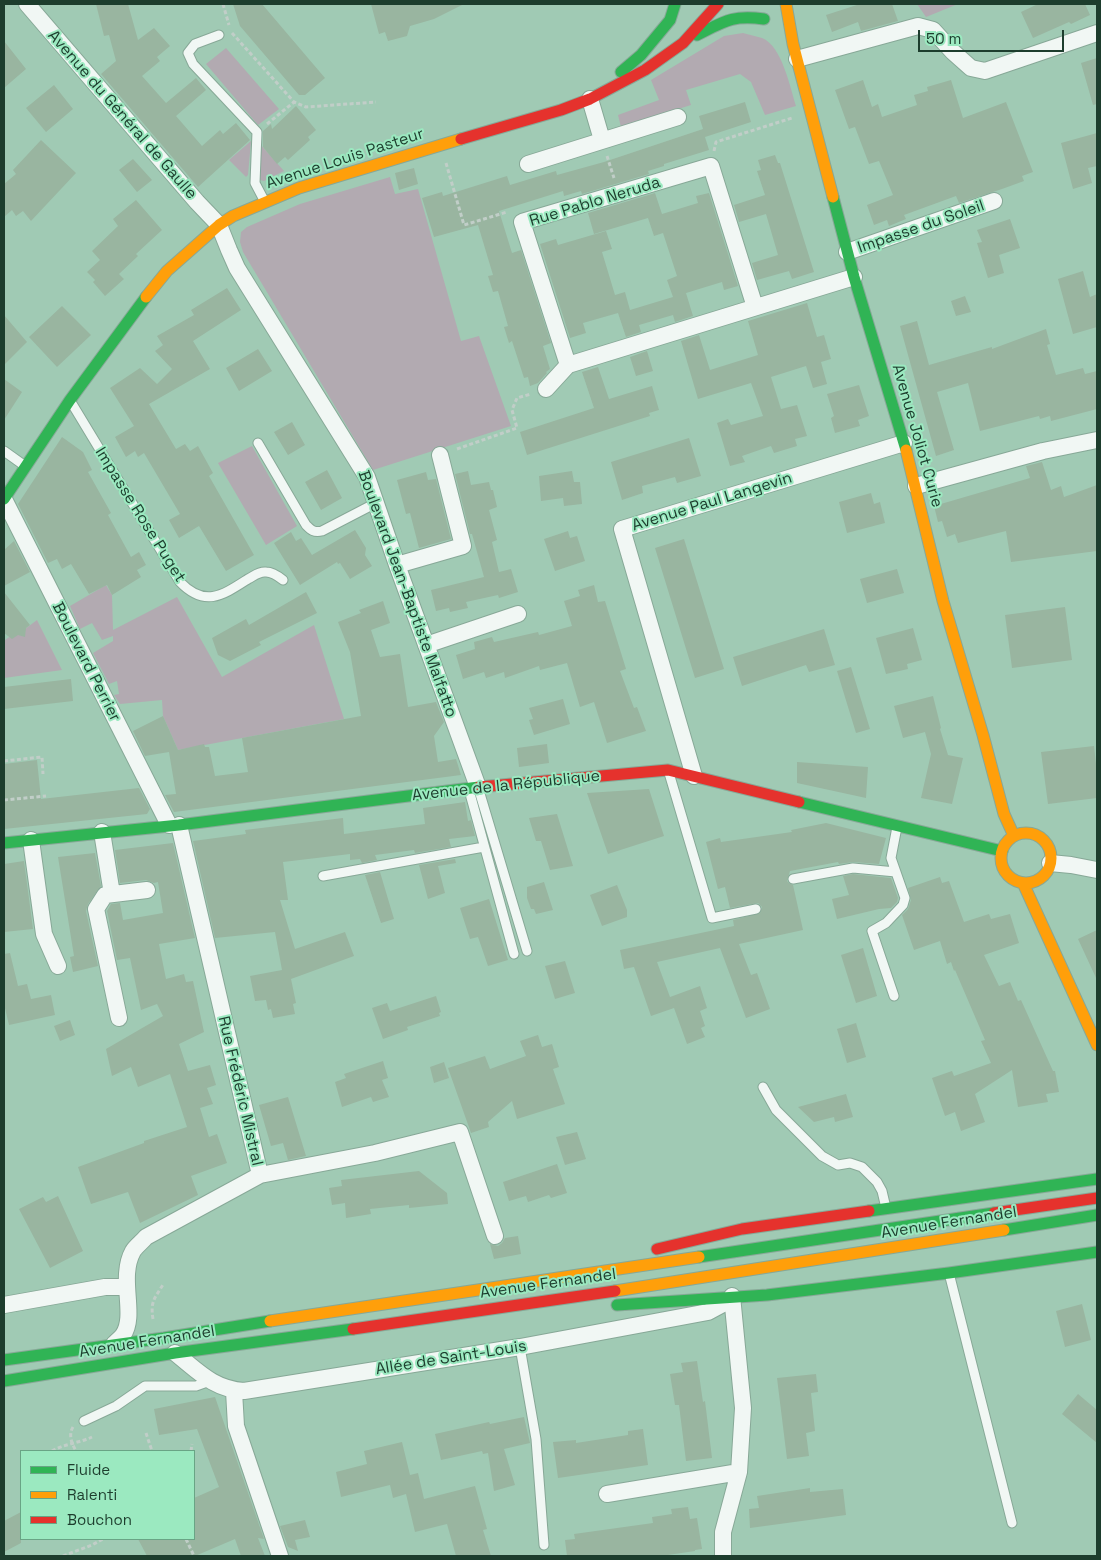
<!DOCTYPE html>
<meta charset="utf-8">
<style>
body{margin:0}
#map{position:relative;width:1101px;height:1560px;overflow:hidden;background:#a0cab4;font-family:"Space Grotesk",sans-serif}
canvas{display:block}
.frame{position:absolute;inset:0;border:5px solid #1d3d2d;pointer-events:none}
.legend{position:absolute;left:20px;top:1450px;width:175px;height:90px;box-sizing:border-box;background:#9be9c0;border:1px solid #69a485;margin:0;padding:6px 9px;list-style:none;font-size:15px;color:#1d3d2d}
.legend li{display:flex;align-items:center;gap:10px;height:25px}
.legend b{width:25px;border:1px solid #69a485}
.scale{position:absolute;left:918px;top:30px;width:146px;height:22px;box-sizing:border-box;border:2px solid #1d3d2d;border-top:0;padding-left:6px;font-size:15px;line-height:18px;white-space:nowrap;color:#1d3d2d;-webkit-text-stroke:4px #9be9c0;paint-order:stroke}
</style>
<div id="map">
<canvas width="1101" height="1560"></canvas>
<div class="frame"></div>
<ul class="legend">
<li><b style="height:6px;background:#30b455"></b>Fluide</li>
<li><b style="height:6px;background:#ff9f0a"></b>Ralenti</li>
<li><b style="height:6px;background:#e5322d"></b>Bouchon</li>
</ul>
<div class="scale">50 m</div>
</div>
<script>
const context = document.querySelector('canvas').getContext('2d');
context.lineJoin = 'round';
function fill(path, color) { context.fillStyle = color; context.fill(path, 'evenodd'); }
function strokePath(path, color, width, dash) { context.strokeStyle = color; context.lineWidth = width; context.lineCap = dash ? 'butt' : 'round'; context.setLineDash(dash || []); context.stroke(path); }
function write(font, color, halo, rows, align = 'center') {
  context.font = font + ' "Space Grotesk",sans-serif'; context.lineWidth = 4; context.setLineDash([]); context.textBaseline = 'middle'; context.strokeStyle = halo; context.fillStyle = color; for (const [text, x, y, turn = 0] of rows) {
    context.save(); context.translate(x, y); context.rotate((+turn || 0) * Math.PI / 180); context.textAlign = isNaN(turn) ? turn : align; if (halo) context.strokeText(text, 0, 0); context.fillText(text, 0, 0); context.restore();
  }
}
fill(new Path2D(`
 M917,4H958L926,17Z
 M743,33C749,35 756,36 762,38C782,46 790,87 796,106L765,115L751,82L740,74L686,90L691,105L621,127L618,115L659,100L651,80L724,36Z
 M226,48L279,109L258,125L206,64Z
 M251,141L248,175L246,177L229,160Z
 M261,145L284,171L264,181L260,180Z
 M390,177L395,194L418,189L461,341L479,336L511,426L373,470L243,252L240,242L241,232L247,227L300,204Z
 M252,446L297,526L266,545L218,463Z
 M106,585L112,595L113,630L177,597L222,677L314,625L344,719L178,750L163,716L162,700L120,704L114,695L119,694L117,681L109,684L93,653L113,641V636L102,640L92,623L80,629L70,606Z
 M37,620L62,670L4,678V641C10,636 16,633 24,635L25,633V629Z`), '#b2aab1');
fill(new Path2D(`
 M96,4H128L138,40L154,28L170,46L157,57L160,61L142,76L166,103L196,78L206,90L176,116L202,146L220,130L223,134L236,123L250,140L198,187L101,74L116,61L109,35L104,36Z
 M233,4H262L325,78L305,95H299L240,26Z
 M371,4H464L434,19L410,26L407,36L388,41L385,32L379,34Z
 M860,4H892L898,21L861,31L858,22L832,32L826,15Z
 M1038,4H1085L1090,15L1071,24L1069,22L1033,38L1021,12Z
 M4,41L26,69L4,88Z
 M1097,58V104L1093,105L1081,63Z
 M863,80L872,107L878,104L882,117L917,105L914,95L928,91L927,87L951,80L963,118L1006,102L1033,172L1022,176L1024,181L1002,189L959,203L956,196L904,215L906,219L889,226L887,220L874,225L867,205L893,195L879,161L869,164L855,127L849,129L835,90Z
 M54,85L73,109L46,132L26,108Z
 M745,102L751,122L705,137L709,150L664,164V166L648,171L649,174L582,194L581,191L564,196L563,191L499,211L512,253L521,250L551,343L543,346L550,369L546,372L547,373L538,383L530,386L528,377L524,378L512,341L509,343L504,327L508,326L498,291L493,292L488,276L493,275L478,225L434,237L422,198L442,192L443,196L507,176L510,185L556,171L557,175L604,162L703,129L699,116Z
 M296,106L316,130L308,137L310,140L288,160L285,157L277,164L263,147V131L271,124L272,129Z
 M1097,133V166L1088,168L1092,183L1073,189L1061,143Z
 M41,140L76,173L31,221L23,211L16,216L12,210L4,217V184L16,174L13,170Z
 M775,155L778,163H780L814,272L792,279L789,271L757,280L752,263L778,255L766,214L739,222L734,205L765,195L757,171L761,170L758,160Z
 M133,159L152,180L137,192L119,170Z
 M414,168L418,184L399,190L395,173Z
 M655,193L662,214L698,203L696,196L709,193L738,286L724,290L722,282L673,297L686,293L693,316L675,322L673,315L639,325L641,332L626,337L618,313L583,323L586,333L570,338L540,244L556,239L558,245L606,231L612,249L602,252L615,295L625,292L630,310L673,297L667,280L677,276L663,233L654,236L648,218L594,234L588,213Z
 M136,200L162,230L136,254L138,256L119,274L124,279L105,296L93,282L95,280L87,272L100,260L92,251L118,226L113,219Z
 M1010,219L1020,248L999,255L1004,273L988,278L977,243L982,242L977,230Z
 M1083,271L1090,297L1097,294V327L1073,334L1058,279Z
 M227,288L241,310L193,341L210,369L149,404L176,449L185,444L190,451L198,446L213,473L209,476L254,555L226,571L199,526L179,538L169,520L180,514L144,453L138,457L135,451L126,457L115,437L134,426L110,388L140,368L157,384L172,369L155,351L163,345L157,336L194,315L191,310Z
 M965,296L971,312L956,316L951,301Z
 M807,303L817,337L824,335L831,359L821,362L827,384L813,388L806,366L771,377L781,409L797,405L807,436L795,439L797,446L774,453L771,446L742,456L745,462L730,466L717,423L728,419L731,425L763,416L751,383L698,399L681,341L699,335L710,370L758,355L748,321Z
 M62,306L91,335L57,367L29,337Z
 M4,315L27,342L4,365Z
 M917,321L929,365L992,347V349L1046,329L1050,344L1047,345L1056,375L1083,368L1085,374L1097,371V409L1051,421L1050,416L1040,419L1039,416L980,431L968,383L937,392L954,450L936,456L900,326Z
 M258,349L272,371L239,391L226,368Z
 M647,351L653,371L636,376L630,357Z
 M598,367L609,399L652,386L659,410L649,413L650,416L527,455L520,432L594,408L582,372Z
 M4,379L22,392L4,420Z
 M859,385L869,416L858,420L860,426L835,433L831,418L834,416L827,394Z
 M292,422L305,445L288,455L274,432Z
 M62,437L83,452L92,470L88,472L111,513L108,515L131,557L139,552L146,565L137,570L141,577L112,595L107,585L89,594L71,564L62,569L57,559L48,563L18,504Z
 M689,438L701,476L677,483L675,477L642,486L643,493L622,500L611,462Z
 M1042,462L1051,490L1061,486L1064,497L1097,485V551L1011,562L1006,531L958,543L955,534L947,537L942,521L938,522L934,506L1030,478L1026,466Z
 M327,470L342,498L321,510L305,482Z
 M468,471L471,485L489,482L491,490H493L497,507L489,510L497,540L492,542L499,572L511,569L518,592L499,598L498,595L466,602L468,608L450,612L449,608L436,611L431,590L484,577L472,534H470L455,474Z
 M572,471L574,482H580L582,504L564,506L563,498L541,501L539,476Z
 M426,472L428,480L436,479L451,539L419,548L410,513L406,514L397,480Z
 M871,493L874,504L880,502L885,523L847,533L839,502Z
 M355,530L366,548L365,555L372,566L350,579L340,563L338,564L337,562L300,585L274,543L291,532L296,541L301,538L312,555Z
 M568,531L570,538L577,536L585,561L555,571L544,539Z
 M684,539L724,669L695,678L655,548Z
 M14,541L30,572L4,586V550Z
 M897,569L904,593L867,603L860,579Z
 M594,585L598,602L605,601L626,669L620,671L634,708L637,707L646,731L607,743L594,702L580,707L567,663L540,670L539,666L505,678L504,672L486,678L484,672L463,679L456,655L475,649L474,642L492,637L494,642L538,632L539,635L572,626L564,601L580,596L578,590Z
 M4,592L30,625L26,628L25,637L18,635L12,639L4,633Z
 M306,592L317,613L259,642L261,645L230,661L218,655L212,638L246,619L249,625Z
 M383,601L390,623L371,630L380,657L400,654L408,707L436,702L444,722L434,736L438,762L456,759L461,775L174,812L165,795L176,794L169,752L145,756L133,731L163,716L178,750L204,744L205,747H209L215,776L248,772L242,738L361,716L350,652L338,622L361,613L359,610Z
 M1065,607L1072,660L1012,668L1005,615Z
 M913,628L922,660L907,664L908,669L886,674L876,638Z
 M824,629L835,665L809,672L806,665L742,686L733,657Z
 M851,667L870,729L856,733L837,671Z
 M71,679L73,701L4,709V687Z
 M933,696L941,728L940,729L948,755L963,758L952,804L921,798L931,754L925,732L903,738L894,706Z
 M563,699L570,724L534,735L529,720L533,719L529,708Z
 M547,744L549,763L519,767L517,748Z
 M1094,746L1097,773V798L1048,804L1041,752Z
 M37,760L41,799L139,788L150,809L147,814L4,829V764Z
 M797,762L868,767L866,798L797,783Z
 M649,789L664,836L608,854L587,793Z
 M465,802L468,821L471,820L475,836L449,839L451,847L415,853L414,850L375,855L377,860L362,863L360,859L350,860V854L283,862L288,900H280L295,949L345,932L354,956L291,979L296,1003L293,1004L295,1014L273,1018L271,1009L268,1010L266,1000L255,1001L250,976L282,970L275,932L215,938L193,841L246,834L245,830L343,818L344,834L425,824L423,808Z
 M557,814L573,866L550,870L541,841H536L529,818Z
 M826,823L886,838L879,864L853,862L839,864L838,862L790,871L787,881L789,883L793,885L803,930L739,944L751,975L757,973L770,1009L746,1018L720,948L657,962L670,997L700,986L707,1008L700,1011L705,1026L701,1028L705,1037L687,1044L674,1008L651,1016L634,967L624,969L620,950L734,926L733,920L760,913L762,907L758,903L730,908L725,887L718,889L706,842L720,838L721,842L792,832L791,830Z
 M173,843L195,938L159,944L166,979L184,974L186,982L193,981L204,1032L179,1044L188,1071L210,1065L216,1085L207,1088L213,1104L200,1108L209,1137L217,1134L227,1163L191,1176L198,1195L140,1223L128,1192L91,1204L78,1167L144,1143V1141L187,1127L170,1074L138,1087L131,1067L112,1076L106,1049L163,1016L157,1004L141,1010L130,958L117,960L107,911L111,904L120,903L123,920L163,913L158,882L154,883L146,880L120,883L115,850Z
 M95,853L101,886L88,904L86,911L98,966L73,972L70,957L74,956L58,857Z
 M455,859L456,863L438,866L445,893L428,899L419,865Z
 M24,861L33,929L4,932V864Z
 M380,872L394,919L381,923L365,875Z
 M853,874L891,878L898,898L897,902L891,908L879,909L837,919L832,899L849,895L843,876Z
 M940,877L942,883L949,881L964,922L989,914L991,919L1010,914L1019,943L984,955L999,986L1010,982L1018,1001L1021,1000L1053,1071H1055L1059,1092L1046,1094L1048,1102L1018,1107L1012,1070L975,1094L985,1122L961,1131L955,1112L945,1116L932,1078L952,1071L954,1076L991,1063L981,1041L985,1040L955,970L954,971L951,962L947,964L940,941L914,950L902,915L908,909L911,900L908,888Z
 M544,882L553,910L536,914L534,909H531L527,898V887Z
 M617,885L627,910V917L602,926L590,895Z
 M489,899L508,960L488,966L478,937L470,939L460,908Z
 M1097,930V980L1078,939Z
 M863,948L877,996L856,1003L841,955Z
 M10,953L18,986L27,984L31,999L51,995L55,1015L9,1025L4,1004V954Z
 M565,961L575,993L555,999L545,966Z
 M436,996L441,1012L439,1013L440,1016L407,1027L408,1030L383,1039L372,1008L387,1003L390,1011Z
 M70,1020L75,1035L60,1041L54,1026Z
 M856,1023L866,1057L847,1063L837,1029Z
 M538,1035L542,1047L552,1044L559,1067L553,1069L565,1104L517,1119L512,1101L488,1122L489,1127L471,1133L448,1068L485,1056L490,1069L526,1056L520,1041Z
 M383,1061L388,1078L382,1080L389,1097L373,1102L371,1097L342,1107L335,1082L346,1078L344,1074Z
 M444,1062L449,1078L434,1083L430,1067Z
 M846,1094L853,1117L835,1122L834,1117L814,1122L798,1107Z
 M288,1097L306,1156L288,1160L283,1143L271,1146L259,1105Z
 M577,1132L586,1159L565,1165L556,1137Z
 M557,1164L567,1193L551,1198L549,1195L528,1202L526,1196L509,1201L503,1182Z
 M419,1171L447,1193L448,1204L409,1208V1205L370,1209L371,1214L346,1218L345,1203L332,1205L329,1188L342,1186L341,1180Z
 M58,1196L83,1251L50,1268L19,1209L43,1197L46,1202Z
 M518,1236L521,1254L494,1259L490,1244L498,1246L502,1243L505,1238Z
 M1082,1304L1091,1340L1065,1347L1056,1311Z
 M697,1361L703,1402L705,1401L712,1458L686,1461L679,1405H675L670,1374L683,1372L681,1363Z
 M816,1374L818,1392L811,1393L815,1431L806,1433L809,1456L787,1459L777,1378Z
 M1078,1394L1097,1410V1443L1062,1414Z
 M215,1397L264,1539L258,1538L265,1556H241L235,1539L195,1556H147L138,1539H194V1498L219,1487L197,1429L159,1435L154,1409Z
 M524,1417L530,1443L504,1449L515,1485L494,1491L488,1453L483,1454L482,1451L441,1460L435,1434L489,1422L490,1424Z
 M643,1429L648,1465L558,1478L553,1442L576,1440V1443L628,1435V1431Z
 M402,1442L410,1475L418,1473L424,1499L475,1486L487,1529L483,1530L491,1556H456L447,1524L415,1532L406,1494L393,1498L390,1485L341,1497L336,1472L367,1464L364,1451Z
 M810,1488V1492L843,1489L846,1515L750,1528L749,1509L759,1508L757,1496Z
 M688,1507L690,1519L697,1518L702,1549L695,1550V1551L661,1556H567L565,1540L575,1539L574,1534L653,1523L652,1517L672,1514L671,1509Z
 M21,1512V1543L4,1552V1521Z
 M305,1520L310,1537L295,1540L298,1551L288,1547L280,1526Z`), '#99b5a0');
const lane = new Path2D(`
 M219,35L195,44L188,53L193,64L257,132L255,183L265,202
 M71,402L180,582C205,608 223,595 248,579C254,576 259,571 266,572C272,572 278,576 283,580
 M258,443L306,525C311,530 314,533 322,531L376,503
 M4,451L25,466
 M669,773L712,918L756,909
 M478,787L527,951
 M469,790L514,954
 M323,876L484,847
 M793,879L853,868L896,872
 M894,996L872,931L886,923L903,905L905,898L891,858L897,827
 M763,1087L776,1110L822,1156L838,1165L850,1163L862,1167L877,1182L882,1191L886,1208
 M949,1273L1012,1523
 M520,1347L536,1439L544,1545
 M84,1421L116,1406L145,1386H196L210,1381`);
const street = new Path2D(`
 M27,4L197,202L219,225L229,250L237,268L367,477L397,565L478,787
 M797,59L918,26L933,30L953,52L971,68L985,71L1097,33
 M590,99L602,140
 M528,164L678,117
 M847,252L994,201
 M568,365L522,222L711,166L755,307
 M568,365L854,277
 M546,389L568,365
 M916,486L1043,451L1097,440
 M4,499L169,825
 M397,565L463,546L440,455
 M426,645L518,614
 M694,776L622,529L904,443
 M102,832L112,894
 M31,840L44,934L58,966
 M1050,863L1071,865L1097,870
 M119,1018L96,909L105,895L147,890
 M260,1175L375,1153L460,1132L495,1236
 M4,1305L105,1287H126
 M114,1344C117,1341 121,1338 123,1335C137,1315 118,1278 133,1251C136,1246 142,1242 146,1237L260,1175L179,825
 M175,1353C198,1371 213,1389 244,1391L520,1347L708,1312L721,1305L728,1300
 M234,1391L236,1426L280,1556
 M607,1494L739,1472
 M723,1556V1532L739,1472L743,1408L732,1296`);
const fast = new Path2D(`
 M697,35C725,21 732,15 764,19
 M621,72L641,55L670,20L675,4
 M833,197L854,277L906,450
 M4,499L70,400L146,297
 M799,802L1002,851
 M4,843L179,825L479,787
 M869,1211L1097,1179
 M1004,1230L1097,1215
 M699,1257L994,1213
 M617,1305L767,1295L949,1273L1097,1252
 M4,1360L164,1338L270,1321
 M4,1381L175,1353L353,1329`);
const slow = new Path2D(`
 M786,4L793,44L833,197
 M146,297L167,271L219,225L233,216L299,188L461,139
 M906,450L943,601L983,735L1004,814L1014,836
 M1001 858a25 25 0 1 1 50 0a25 25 0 1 1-50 0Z
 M1023,883L1097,1045
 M615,1291L1004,1230
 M270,1321L699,1257`);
const jam = new Path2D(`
 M461,139L561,110L590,99L645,70L683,43L718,4
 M479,787L668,770L799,802
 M994,1213L1097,1198
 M657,1249L742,1229L869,1211
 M353,1329L615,1291`);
strokePath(lane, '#87a897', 11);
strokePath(street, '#87a897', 18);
strokePath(fast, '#87a897', 13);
strokePath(slow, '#87a897', 13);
strokePath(jam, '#87a897', 13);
strokePath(new Path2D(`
 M223,4L229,25
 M232,33L294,102L306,107L376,102
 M267,124L294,102
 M714,151L716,142L792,118
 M607,156L614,178
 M446,163L464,225L507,212
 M457,449L517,428L512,410L517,398L531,394
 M4,761L42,757L43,774
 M4,800L46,796
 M153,1319C150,1301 155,1298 164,1283
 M73,1427C68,1435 72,1444 76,1451
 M146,1433L152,1451
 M52,1451C64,1444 79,1443 92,1437
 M191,1451L192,1444
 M186,1539L194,1556
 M63,1556L92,1545L103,1539`), '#c1cec8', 3, [4, 2.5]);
strokePath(lane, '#f1f7f4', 9);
strokePath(street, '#f1f7f4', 16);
strokePath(fast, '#30b455', 11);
strokePath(slow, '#ff9f0a', 11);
strokePath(jam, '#e5322d', 11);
write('16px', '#1d3d2d', '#9be9c0', [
 ["Avenue du Général de Gaulle",122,115,49],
 ["Avenue Louis Pasteur",345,159,-18],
 ["Rue Pablo Neruda",595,202,-17],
 ["Impasse du Soleil",921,227,-19],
 ["Avenue Joliot Curie",917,436,74],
 ["Avenue Paul Langevin",712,502,-17],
 ["Impasse Rose Puget",140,515,58],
 ["Boulevard Jean-Baptiste Malfatto",407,594,70],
 ["Boulevard Perrier",86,662,63],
 ["Avenue de la République",506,786,-6],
 ["Rue Frédéric Mistral",240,1091,77],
 ["Avenue Fernandel",949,1223,-9],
 ["Avenue Fernandel",548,1284,-8],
 ["Avenue Fernandel",147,1342,-9],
 ["Allée de Saint-Louis",451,1358,-9]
]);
</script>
